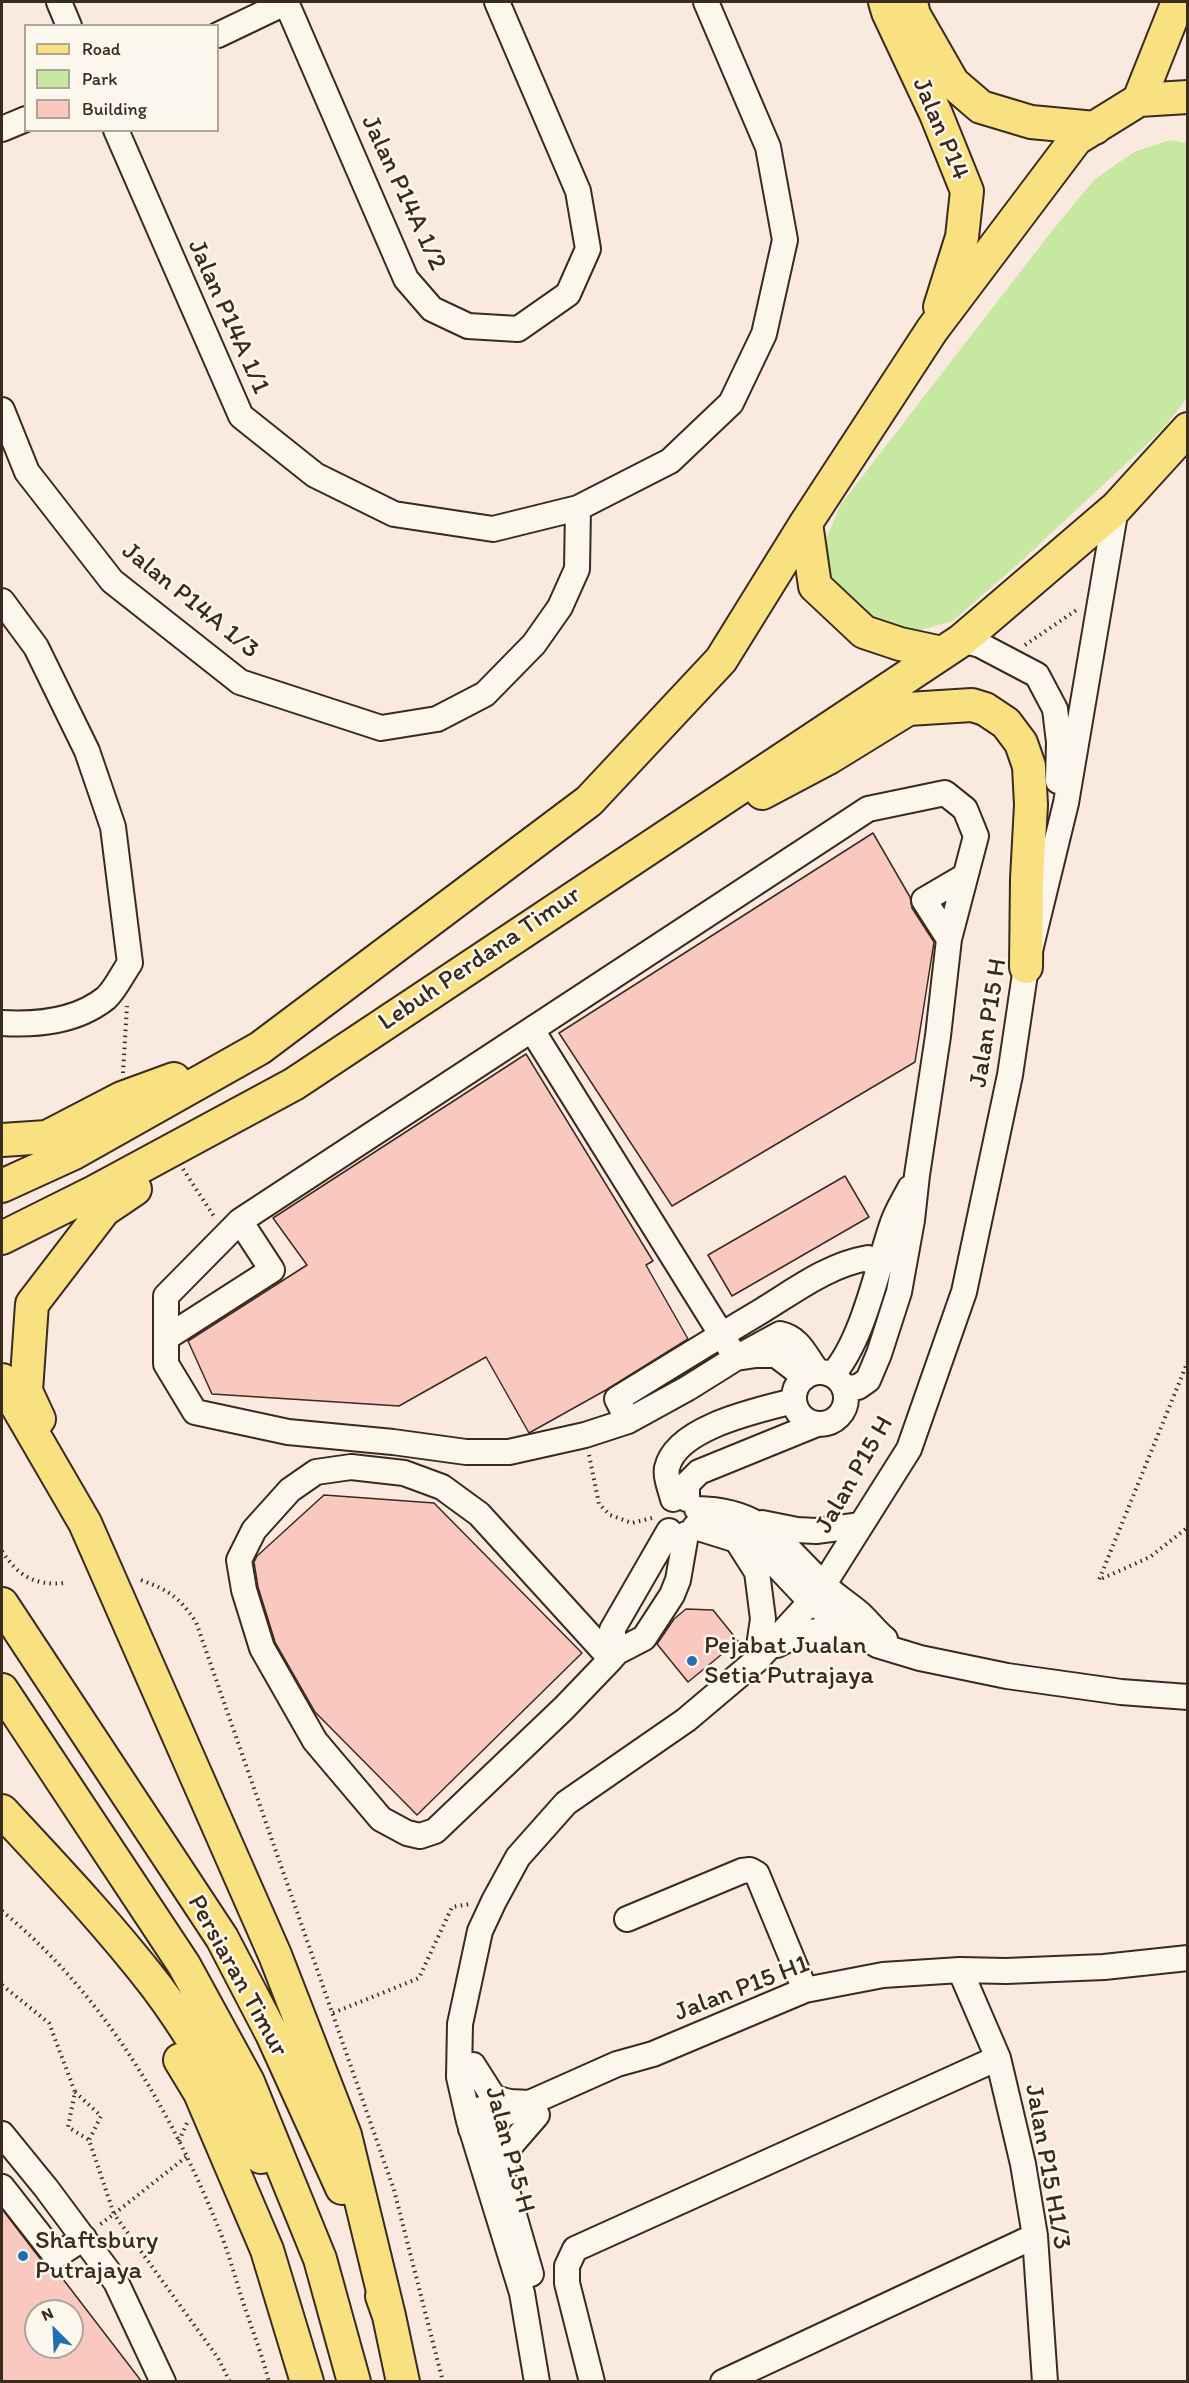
<!DOCTYPE html>
<style>
body{margin:0}
#map{position:relative;width:1189px;height:2383px;overflow:hidden;background:#fae9df;font-family:Itim,sans-serif}
canvas{display:block}
.frame{position:absolute;inset:0;border:3px solid #3b2a1e;pointer-events:none}
.legend{position:absolute;left:24px;top:24px;width:195px;height:108px;box-sizing:border-box;background:#fbf7ec;border:2px solid #aea59a;margin:0;padding:8px 10px;list-style:none;font-size:18px;color:#3b2a1e}
.legend li{display:flex;align-items:center;gap:12px;height:30px}
.legend b{width:30px;border:2px solid #aea59a}
.north{position:absolute;left:24px;top:2299px;width:60px;height:60px;box-sizing:border-box;background:#fbf7ec;border:2px solid #aea59a;border-radius:50%;rotate:336deg;font-size:16px;font-weight:700;line-height:24px;text-align:center;color:#3b2a1e}
.north::after{content:'';display:block;margin:auto;width:21px;height:27px;background:#1f6fb2;clip-path:polygon(50% 0,100% 100%,50% 72%,0 100%)}
</style>
<div id="map">
<canvas width="1189" height="2383"></canvas>
<div class="frame"></div>
<ul class="legend">
<li><b style="height:8px;background:#f9e181"></b>Road</li>
<li><b style="height:16px;background:#c7e8a1"></b>Park</li>
<li><b style="height:16px;background:#f9c9c0"></b>Building</li>
</ul>
<div class="north">N</div>
</div>
<script>
const context = document.querySelector('canvas').getContext('2d');
context.lineJoin = 'round';
function fill(path, color) { context.fillStyle = color; context.fill(path, 'evenodd'); }
function strokePath(path, color, width, dash) { context.strokeStyle = color; context.lineWidth = width; context.lineCap = dash ? 'butt' : 'round'; context.setLineDash(dash || []); context.stroke(path); }
function write(font, color, halo, rows, align = 'center') {
  context.font = font + ' Itim,sans-serif'; context.lineWidth = 5; context.setLineDash([]); context.textBaseline = 'middle'; context.strokeStyle = halo; context.fillStyle = color; for (const [text, x, y, turn = 0] of rows) {
    context.save(); context.translate(x, y); context.rotate((+turn || 0) * Math.PI / 180); context.textAlign = isNaN(turn) ? turn : align; if (halo) context.strokeText(text, 0, 0); context.fillText(text, 0, 0); context.restore();
  }
}
fill(new Path2D(`
 M1170,140L1187,143V398L1162,430L1018,564L953,621L917,631L875,627L856,609L832,579L826,539L841,504L1051,232L1094,180L1134,152Z`), '#c7e8a1');
const building = new Path2D(`
 M873,833L910,897L912,908L934,942L915,1062L672,1206L559,1033Z
 M526,1054L653,1261L646,1265L688,1339L606,1390L529,1433L486,1357L399,1406L212,1394L188,1341L307,1265L273,1218Z
 M845,1176L869,1217L732,1296L708,1255Z
 M324,1495L434,1503L582,1653L417,1815L315,1712L275,1642L258,1587L254,1562L257,1556Z
 M686,1609L713,1610L738,1641L688,1682L657,1644L674,1619Z
 M2,2209L45,2265L56,2270L142,2382H2ZM36,2311H72V2347H36Z`);
fill(building, '#f9c9c0');
strokePath(building, '#3b2a1e', 1.5);
const minor = new Path2D(`
 M59,2L69,26
 M286,2L406,279L432,309L468,326L518,329L568,294L588,249L578,191L497,2
 M218,35L287,2
 M2,129L26,119
 M116,130L241,416L315,475L394,514L493,529L578,508L670,461L731,403L764,334L785,240L768,147L706,2
 M2,410L27,472L112,581L240,682L381,728L437,719L485,694L534,644L560,607L577,569L578,508
 M2,601L36,647L87,751L113,827L130,963C123,973 115,990 106,998C76,1022 37,1025 2,1023
 M962,640L980,645L1037,675L1055,709L1059,742L1058,781
 M949,939L924,900L965,876
 M532,1030L736,1358L780,1334C800,1338 806,1357 818,1372
 M166,1338L272,1270L240,1221
 M794 1398a26 26 0 1 1 52 0a26 26 0 1 1-52 0Z
 M832,1375C863,1341 877,1269 892,1225C896,1212 904,1200 910,1188
 M805,1377L776,1355H756L736,1358L688,1388L628,1421L585,1435L509,1452H466L393,1442L288,1432L195,1412L166,1364V1296L240,1221L868,809L945,793L965,809L976,836L949,939L938,1036L917,1175L912,1220L899,1292L879,1354L868,1380L858,1387L844,1388
 M628,1421L617,1399C664,1370 711,1341 758,1313C793,1292 827,1265 868,1258L879,1268
 M673,1499C671,1491 665,1476 667,1468C676,1427 759,1410 794,1401
 M687,1499V1484L699,1472L817,1424
 M697,1509C763,1510 780,1543 823,1584C834,1595 847,1603 859,1613C868,1621 875,1631 885,1639
 M762,1523L797,1530L816,1531L861,1525
 M695,1527L759,1547L811,1602L877,1645L920,1658L1007,1676L1121,1692L1188,1697
 M669,1531L612,1630L617,1652L644,1638L672,1595L678,1580L686,1534
 M736,1539L757,1572L763,1619L757,1660
 M777,1645C808,1628 821,1630 855,1632
 M611,1659L479,1514L442,1487L404,1473L351,1467L316,1472L290,1490L254,1530L239,1560L244,1590L262,1648L315,1741L381,1819L407,1833L420,1836L435,1831L564,1708L611,1659L617,1652
 M627,1919L742,1871L750,1870L757,1874L805,1990
 M960,1970L998,2058L1023,2164L1035,2236L1045,2382
 M473,2065L494,2098L510,2102L530,2103
 M481,2109L491,2135L531,2274
 M471,2129L617,2064L653,2054L805,1990L883,1975L960,1970L1006,1971L1104,1967L1188,1958
 M2,2134L46,2188L116,2282L163,2382
 M502,2171L511,2145L537,2115
 M2,2187L56,2256L84,2238
 M537,2382L522,2293L469,2121L459,2077L460,2024L480,1931L494,1901L518,1857L566,1803L686,1720L757,1660L817,1595L909,1449L964,1292L1010,1075L1026,967L1066,803L1116,508
 M592,2382L567,2283V2266L575,2249L998,2058
 M723,2382L1035,2236`);
const major = new Path2D(`
 M885,2L888,12L936,114L967,191L962,237L940,307
 M911,2L914,15L953,83L981,107L1031,122L1095,128
 M1139,100L1178,2
 M942,653L900,644L864,632L815,586L806,523L932,330L1076,139L1139,100L1188,97
 M762,793L830,757L908,709L972,705L985,709L1006,723L1021,743L1029,766L1031,805L1027,879L1026,967
 M2,1140L47,1137L122,1098L174,1079
 M2,1186L72,1154L260,1048L589,801L721,660L806,523
 M2,1238L94,1192L294,1084L962,640L1116,508L1188,429
 M2,1380L85,1523L275,1955L345,2135L389,2316
 M39,1419L26,1391L32,1304L104,1210L135,1189
 M2,1604L222,1938L272,2034L342,2188
 M2,1690L184,1965L248,2082L320,2259L354,2382
 M2,1811C55,1868 108,1924 156,1986C196,2039 228,2099 261,2157
 M180,2060L200,2093L267,2250L307,2382
 M382,2296L389,2316L403,2382`);
strokePath(minor, '#3b2a1e', 28);
strokePath(major, '#3b2a1e', 36);
strokePath(new Path2D(`
 M1025,645L1078,609
 M123,1073L127,1006
 M183,1169L215,1218
 M1188,1361L1099,1580L1150,1557L1188,1527
 M589,1455L599,1504L610,1515L632,1523L652,1518
 M2,1551C18,1576 35,1586 65,1583
 M141,1580C170,1591 178,1596 196,1622L394,2190L443,2382
 M2,1911C101,1992 168,2105 216,2222C227,2247 234,2274 242,2299C251,2327 262,2354 269,2382
 M2,1985L49,2023L75,2092L68,2127L89,2140L114,2214L98,2226
 M333,2013L419,1978L452,1907L469,1904
 M75,2092L101,2116L89,2140
 M179,2141L187,2123
 M186,2157L114,2214L218,2358L230,2382`), '#3b2a1e', 4, [1.5, 4.5]);
strokePath(minor, '#fbf7ec', 24);
strokePath(major, '#f9e181', 32);
for (const [x, y, r, color] of [
 [692,1661,6,"#1f6fb2"],
 [23,2256,6,"#1f6fb2"]
]) { const dot = new Path2D(); dot.arc(x, y, r, 0, 2 * Math.PI); context.fillStyle = color; context.fill(dot); strokePath(dot, '#fbf7ec', 2); }
write('26px', '#3b2a1e', '#fbf7ec', [
 ["Jalan P14",940,129,67],
 ["Jalan P14A 1/2",403,193,65],
 ["Jalan P14A 1/1",228,317,66],
 ["Jalan P14A 1/3",190,601,39],
 ["Lebuh Perdana Timur",480,959,-34],
 ["Jalan P15 H",989,1023,-81],
 ["Jalan P15 H",855,1475,-60],
 ["Persiaran Timur",237,1976,61],
 ["Jalan P15 H1",742,1989,-21],
 ["Jalan P15 H",509,2150,75],
 ["Jalan P15 H1/3",1047,2167,80]
]);
write('26px', '#3b2a1e', '#fbf7ec', [
 ["Pejabat Jualan",704,1646],
 ["Setia Putrajaya",704,1676],
 ["Shaftsbury",35,2241],
 ["Putrajaya",35,2271]
], 'left');
</script>
